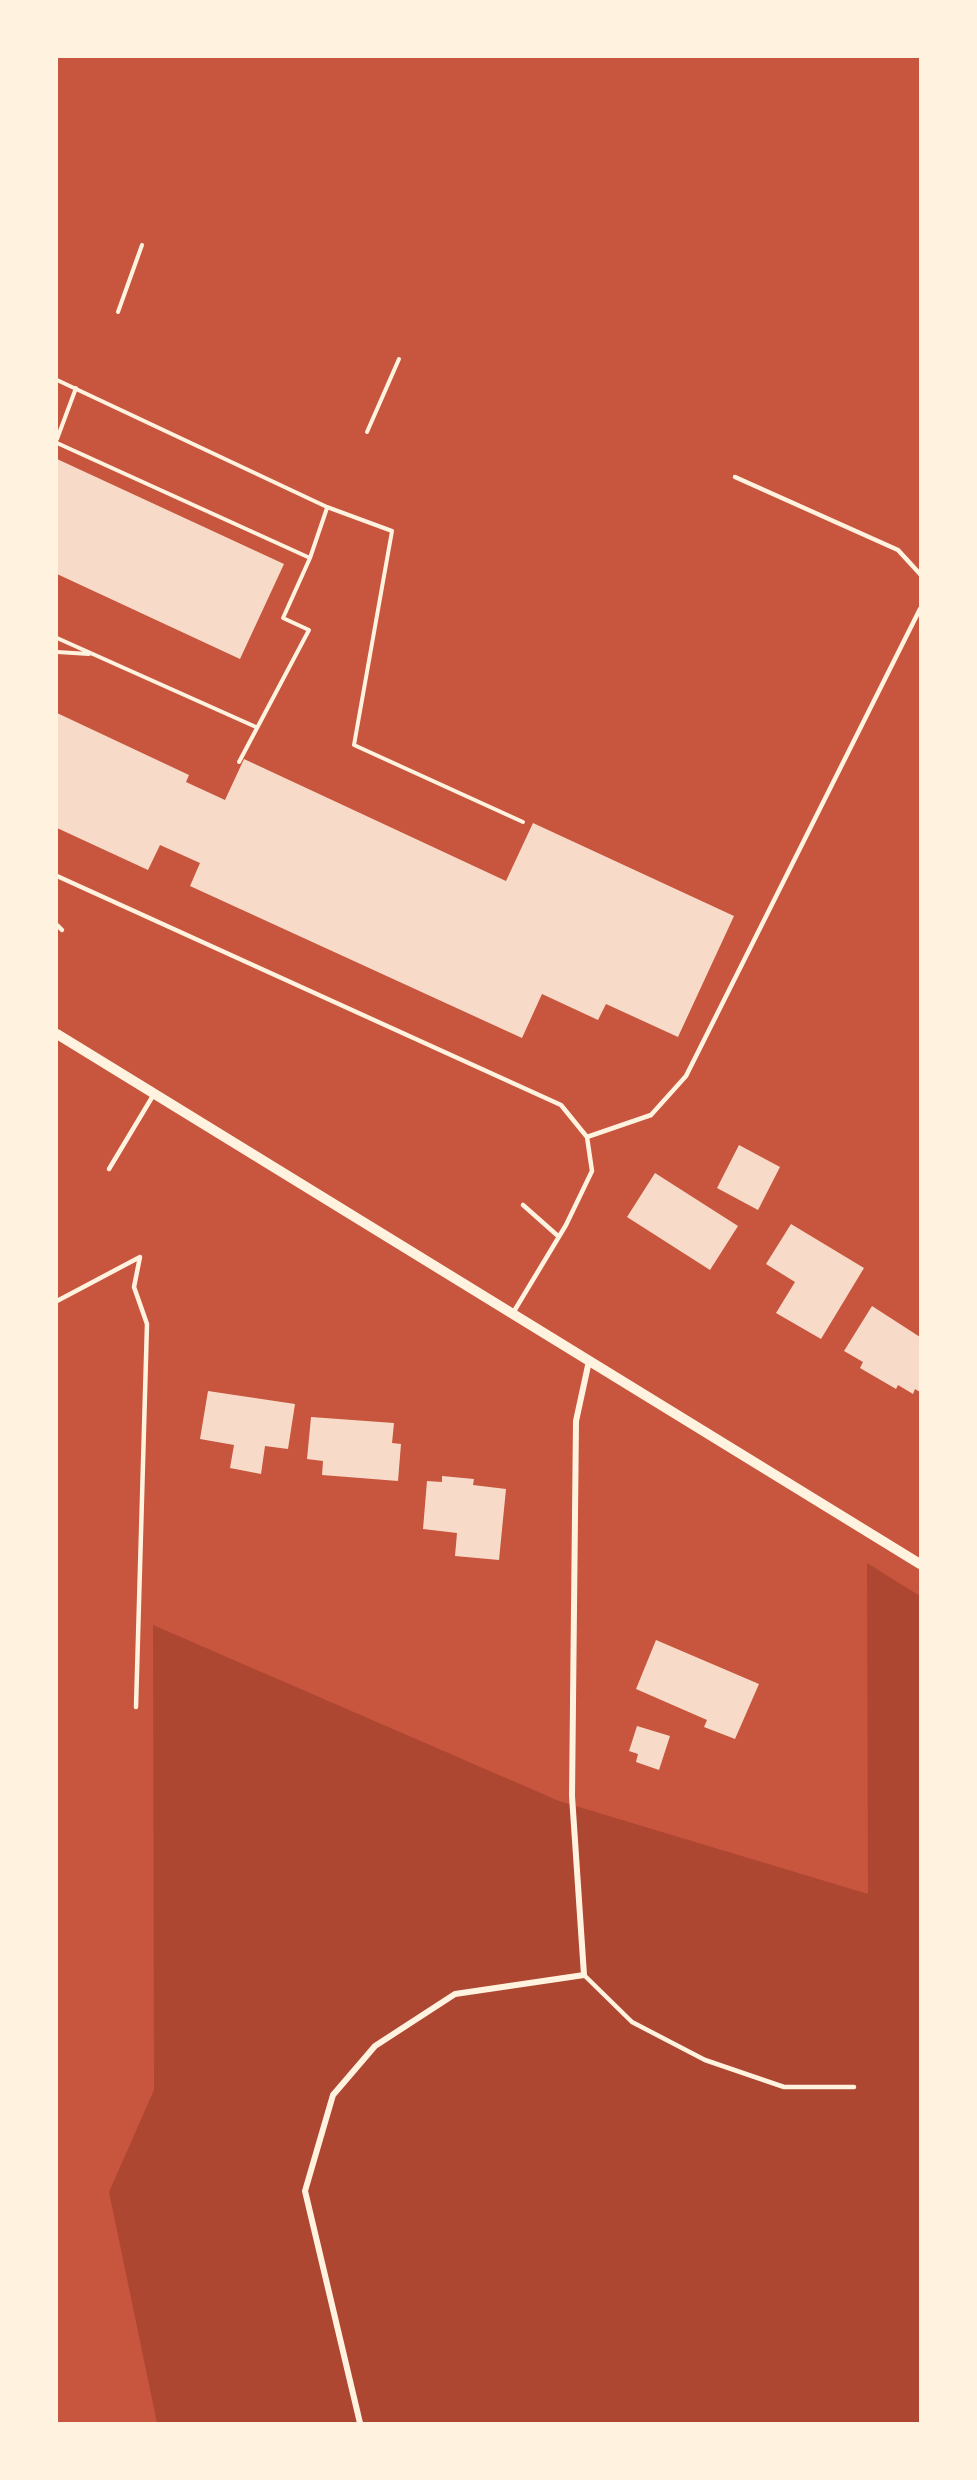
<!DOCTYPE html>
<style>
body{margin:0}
#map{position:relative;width:977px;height:2480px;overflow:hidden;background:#c8553d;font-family:Lato,sans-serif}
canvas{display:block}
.frame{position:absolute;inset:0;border:58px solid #fff3e0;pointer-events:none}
</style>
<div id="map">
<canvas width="977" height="2480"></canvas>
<div class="frame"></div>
</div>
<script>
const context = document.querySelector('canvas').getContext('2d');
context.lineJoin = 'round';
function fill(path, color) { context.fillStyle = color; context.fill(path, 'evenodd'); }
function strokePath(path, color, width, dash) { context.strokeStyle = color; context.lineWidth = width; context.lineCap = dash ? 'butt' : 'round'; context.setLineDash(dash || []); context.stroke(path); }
fill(new Path2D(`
 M867,1563L920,1596V2423H157L109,2192L154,2090L153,1625L559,1801L868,1894Z`), '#ae4732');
fill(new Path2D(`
 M57,459L284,564L240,659L57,574Z
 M57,713L189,775L186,782L225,800L244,759L506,881L533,823L734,916L678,1037L606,1004L598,1020L542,994L522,1038L190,886L200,863L160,845L148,870L57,828Z
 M739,1145L780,1167L758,1210L717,1188Z
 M655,1173L738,1226L710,1270L627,1217Z
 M791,1224L864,1268L821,1339L776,1313L795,1282L766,1264Z
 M872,1306L920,1337V1392L915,1389L913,1394L898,1385L896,1389L860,1368L863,1362L844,1351Z
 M208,1391L295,1404L288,1449L265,1446L261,1474L230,1468L234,1445L200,1439Z
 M311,1417L394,1423L392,1443L401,1444L398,1481L322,1475L323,1461L307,1459Z
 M442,1476L474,1479L473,1485L506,1489L499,1560L455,1556L457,1533L423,1529L427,1481L442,1482Z
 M656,1640L759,1684L735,1739L704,1727L707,1720L636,1689Z
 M637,1726L670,1736L659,1770L636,1762L638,1754L629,1751Z`), '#f7dbc8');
strokePath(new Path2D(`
 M118,312L142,245
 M57,380L327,507L392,531L354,745L523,822
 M367,432L399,359
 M57,439L76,388
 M57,443L310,558L283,618L309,630L239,762
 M310,558L327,508
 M57,638L256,727
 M57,652L89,654`), '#fff3e0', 4);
strokePath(new Path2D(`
 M735,477L898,550L920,574
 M57,876L561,1105L587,1137L592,1171L566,1225L513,1313
 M57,925L62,930
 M587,1137L651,1115L686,1076L920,609
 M109,1169L154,1094
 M523,1205L558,1236
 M57,1301L140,1257
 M136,1707L147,1324L134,1287L140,1257
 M584,1975L632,2022L705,2060L784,2087H854`), '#fff3e0', 4.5);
strokePath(new Path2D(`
 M360,2423L305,2191L333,2095L375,2046L455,1994L584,1975L572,1796L576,1421L589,1361`), '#fff3e0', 6);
strokePath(new Path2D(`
 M57,1034L920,1564`), '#fff3e0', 10);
</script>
